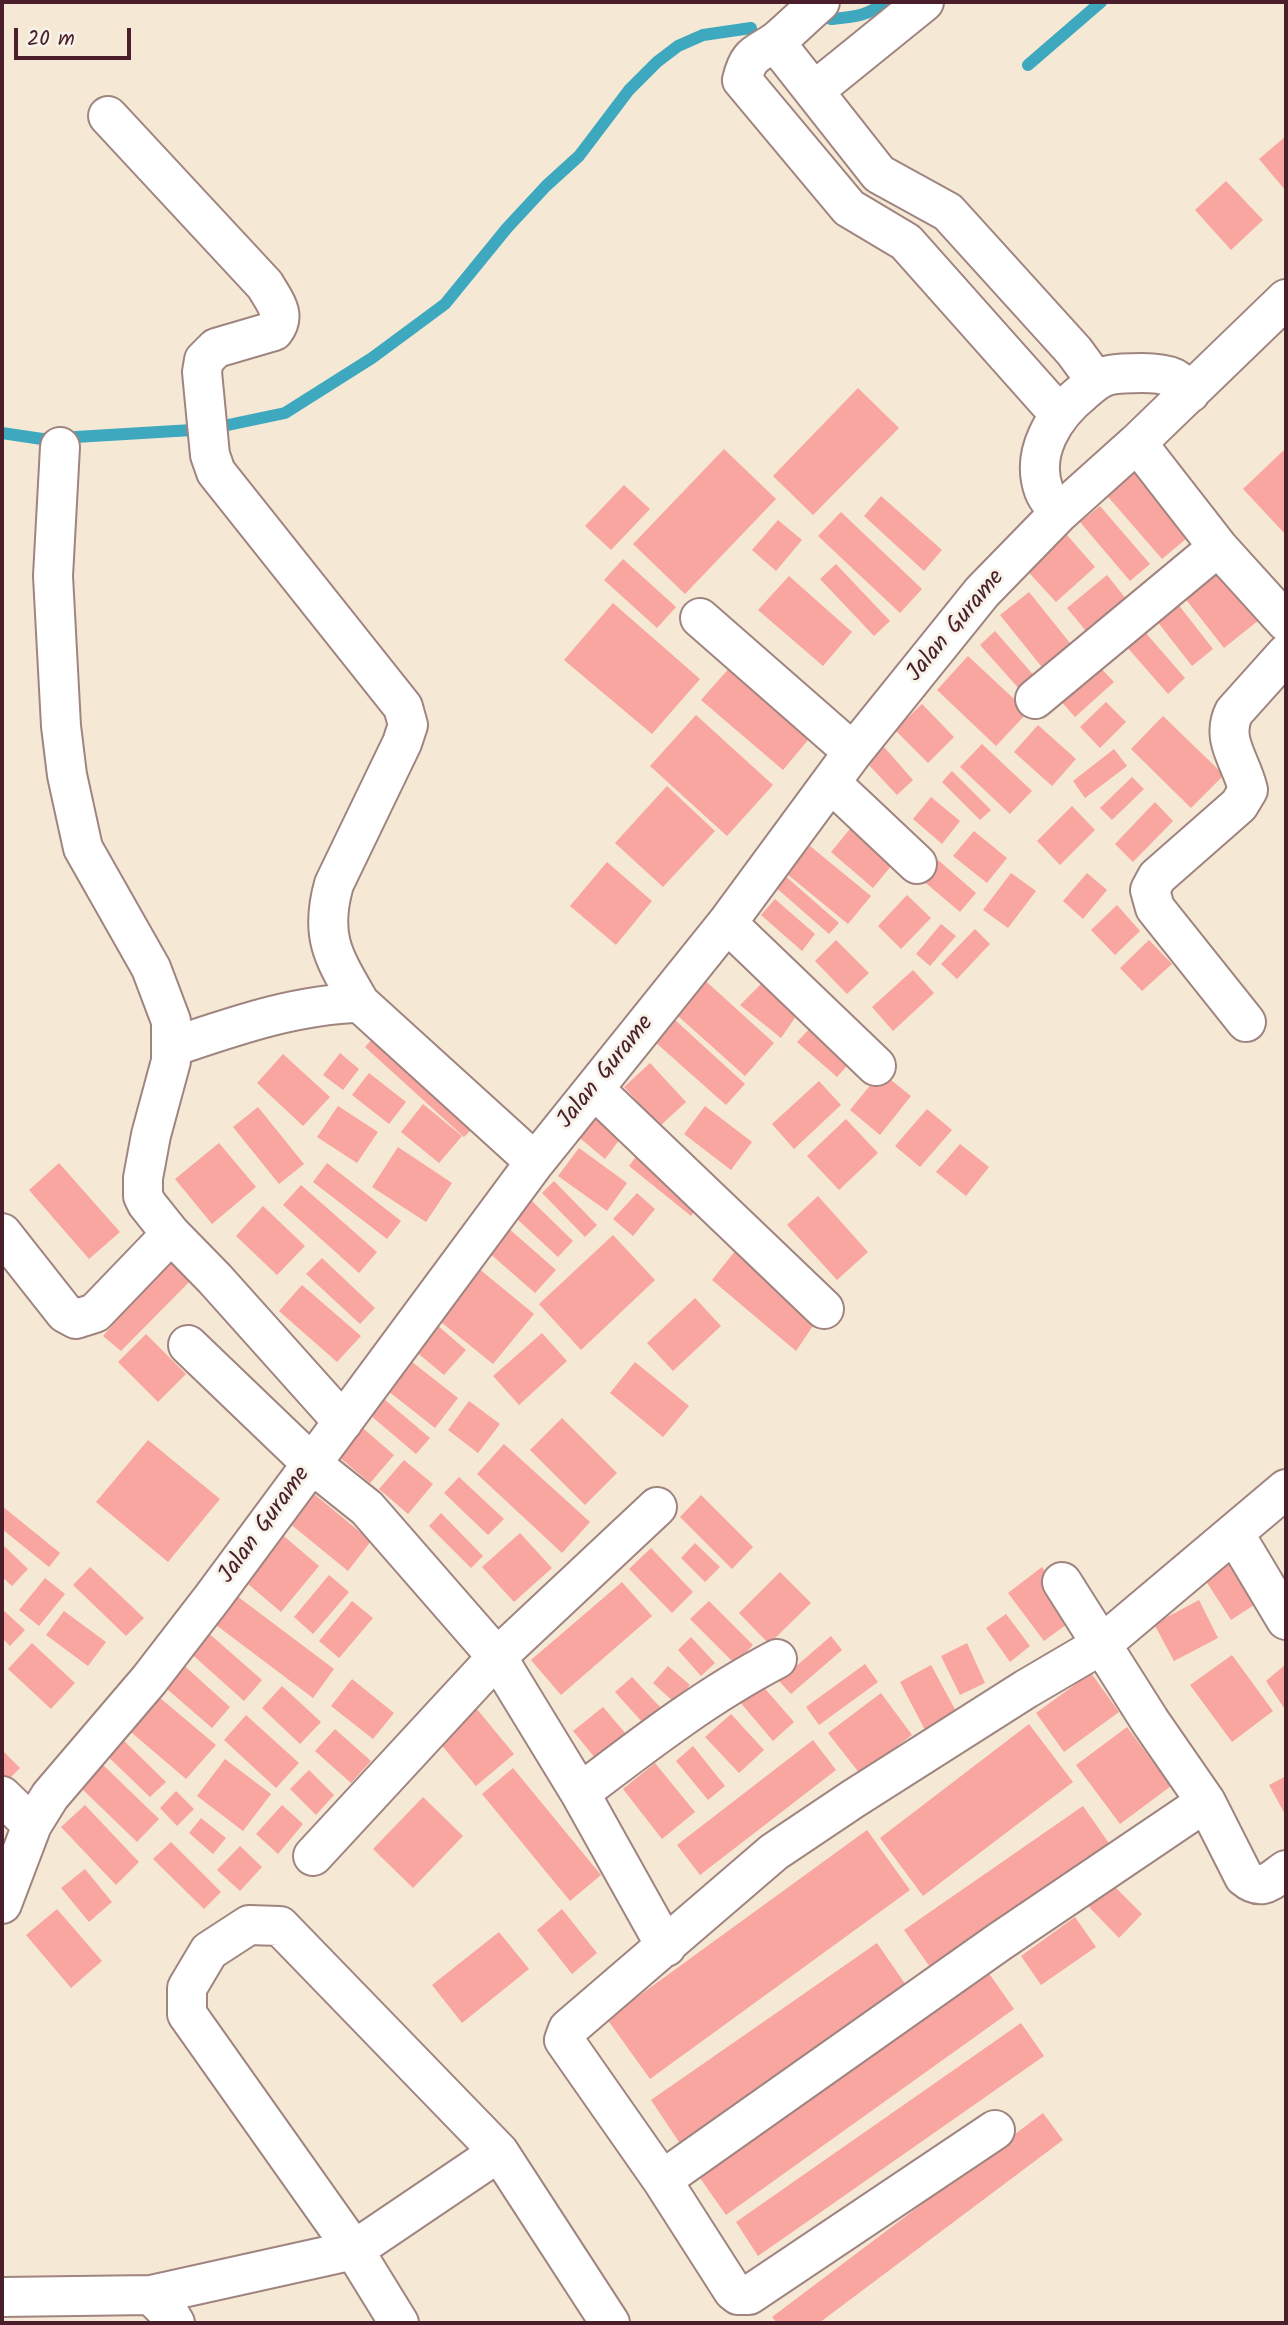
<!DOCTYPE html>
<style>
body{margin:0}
#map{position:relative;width:1288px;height:2325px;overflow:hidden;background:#f5e9d5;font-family:Kalam,sans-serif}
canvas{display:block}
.frame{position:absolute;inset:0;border:4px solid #4a1f2b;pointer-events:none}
.scale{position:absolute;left:14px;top:28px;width:117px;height:32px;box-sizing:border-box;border:4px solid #4a1f2b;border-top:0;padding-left:9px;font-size:21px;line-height:24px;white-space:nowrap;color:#4a1f2b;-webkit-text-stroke:5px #f7f3e8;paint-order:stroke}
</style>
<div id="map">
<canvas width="1288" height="2325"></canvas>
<div class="frame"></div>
<div class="scale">20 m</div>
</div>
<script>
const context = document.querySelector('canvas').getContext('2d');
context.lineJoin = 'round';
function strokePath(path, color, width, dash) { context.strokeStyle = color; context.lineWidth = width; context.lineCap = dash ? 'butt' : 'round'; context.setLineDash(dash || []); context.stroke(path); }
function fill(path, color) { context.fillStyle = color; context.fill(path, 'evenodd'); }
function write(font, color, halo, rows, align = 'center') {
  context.font = font + ' Kalam,sans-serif'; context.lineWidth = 6; context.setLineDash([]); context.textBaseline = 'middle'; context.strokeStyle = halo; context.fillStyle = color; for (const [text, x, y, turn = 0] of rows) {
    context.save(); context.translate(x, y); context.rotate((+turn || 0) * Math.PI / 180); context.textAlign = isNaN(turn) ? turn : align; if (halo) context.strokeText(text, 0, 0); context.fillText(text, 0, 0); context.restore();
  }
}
strokePath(new Path2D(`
 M831,19C852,17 869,16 884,2
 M1028,65L1101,2
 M2,433L42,439L209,429L285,413L372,358L445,304L507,228L546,186L579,156L629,90L657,62L678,46L703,35L751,28`), '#3ea8be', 12);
fill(new Path2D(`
 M1286,136V191L1259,159Z
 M1226,181L1263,220L1231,250L1195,210Z
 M858,388L899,428L813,515L773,476Z
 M1286,448V535L1243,489Z
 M724,449L776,499L685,594L633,544Z
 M1140,459L1199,528L1162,559L1103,491Z
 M624,485L650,509L611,550L585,526Z
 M881,496L942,550L924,571L864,516Z
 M1100,506L1150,564L1130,581L1080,522Z
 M841,512L922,589L900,613L818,536Z
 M778,520L802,540L776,571L752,550Z
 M1060,527L1095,567L1056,602L1020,563Z
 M623,559L676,607L657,628L604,580Z
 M1212,561L1259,620L1224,648L1177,588Z
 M836,564L890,621L874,636L820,579Z
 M1107,575L1131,605L1091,637L1067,608Z
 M789,576L852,632L823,666L758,610Z
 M1029,592L1074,648L1045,671L1000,615Z
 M1174,599L1213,649L1192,666L1153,616Z
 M613,603L700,679L652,734L564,660Z
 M1138,624L1185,678L1168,694L1120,639Z
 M995,631L1044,687L1029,700L980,645Z
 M968,656L1028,712L996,746L937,690Z
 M1096,663L1114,682L1075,717L1058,698Z
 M732,665L813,734L783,770L701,700Z
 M1106,702L1126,722L1100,748L1080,727Z
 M922,704L954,737L928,763L895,730Z
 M696,715L773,785L727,836L650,766Z
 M1163,716L1224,775L1191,808L1131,749Z
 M1038,725L1076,759L1052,786L1014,752Z
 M982,744L1032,791L1010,814L960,767Z
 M884,747L913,780L897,795L867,763Z
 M1114,749L1127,766L1085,798L1073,781Z
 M952,771L991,810L980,820L942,782Z
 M1132,777L1144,789L1112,820L1100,808Z
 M667,786L715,831L663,887L615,843Z
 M931,797L960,821L942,844L913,819Z
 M1155,802L1173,821L1133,862L1115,844Z
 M1072,806L1095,830L1060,865L1037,841Z
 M854,824L896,860L873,888L831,852Z
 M974,831L1007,858L987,883L953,856Z
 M810,846L871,896L848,924L787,874Z
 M938,860L976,893L960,912L921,879Z
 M607,862L652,901L616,945L570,906Z
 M775,867L839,923L829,934L765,878Z
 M1011,873L1036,891L1008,928L983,910Z
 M1087,873L1107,890L1083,919L1063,901Z
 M907,895L931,918L901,949L878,926Z
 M775,899L815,934L802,951L761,915Z
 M1117,905L1140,931L1115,955L1091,930Z
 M941,924L956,936L930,966L916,954Z
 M975,929L990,944L957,979L941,964Z
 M836,940L869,973L847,994L815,961Z
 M1149,940L1172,964L1142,991L1120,968Z
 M913,970L934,993L893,1031L872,1007Z
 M699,975L774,1043L745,1076L669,1008Z
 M768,977L803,1006L781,1038L740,1005Z
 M674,1019L745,1084L726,1105L655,1042Z
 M815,1023L854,1058L837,1077L797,1042Z
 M380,1030L480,1121L464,1137L365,1047Z
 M340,1053L359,1069L343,1090L323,1075Z
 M283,1054L330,1097L303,1126L257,1083Z
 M650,1063L686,1102L660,1126L624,1087Z
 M881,1072L911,1096L880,1135L850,1110Z
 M369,1073L406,1102L389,1124L352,1095Z
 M819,1081L841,1105L794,1149L772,1124Z
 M597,1103L626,1131L605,1159L575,1134Z
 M423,1104L462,1136L439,1163L401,1132Z
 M338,1106L378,1132L357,1163L317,1137Z
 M705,1106L752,1142L731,1170L684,1134Z
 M258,1107L304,1164L279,1184L233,1127Z
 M927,1109L952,1130L920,1167L895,1146Z
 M846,1119L878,1153L839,1190L807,1156Z
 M219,1143L256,1187L212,1224L175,1179Z
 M960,1144L989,1167L966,1196L936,1172Z
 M644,1146L701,1201L691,1216L629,1166Z
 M398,1147L452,1183L426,1222L372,1187Z
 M579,1148L627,1183L607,1211L558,1176Z
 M59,1163L120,1232L89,1259L29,1190Z
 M327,1163L401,1221L387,1239L313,1182Z
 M554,1181L597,1225L585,1237L542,1193Z
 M301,1185L377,1252L359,1273L283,1205Z
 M637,1193L655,1209L633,1236L613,1219Z
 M818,1196L868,1252L837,1280L787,1225Z
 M532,1201L573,1241L558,1257L516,1218Z
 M263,1206L305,1246L277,1275L236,1236Z
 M499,1220L556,1270L535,1293L479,1244Z
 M613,1235L655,1280L581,1350L539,1304Z
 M743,1241L821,1314L796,1351L712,1280Z
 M176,1251L199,1272L121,1351L103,1336Z
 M322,1258L375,1308L360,1324L306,1274Z
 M472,1263L534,1314L493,1364L431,1314Z
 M302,1285L361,1336L337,1362L279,1311Z
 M695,1298L721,1326L673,1371L647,1343Z
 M430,1319L466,1350L444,1375L408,1345Z
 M542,1333L567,1361L519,1405L493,1376Z
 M146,1334L186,1374L158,1402L118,1362Z
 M407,1358L458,1398L435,1428L383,1387Z
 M635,1362L689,1406L663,1437L610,1393Z
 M384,1399L430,1438L416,1454L370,1415Z
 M469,1401L500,1424L478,1453L448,1430Z
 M562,1418L617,1473L585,1505L530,1450Z
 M357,1423L394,1455L370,1483L333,1452Z
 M148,1440L220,1499L168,1562L96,1502Z
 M504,1444L590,1522L562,1553L477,1474Z
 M404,1460L433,1484L408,1514L379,1489Z
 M459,1477L504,1519L488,1535L444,1493Z
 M308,1489L371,1541L348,1571L283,1518Z
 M701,1495L753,1547L732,1569L680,1517Z
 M2,1506L60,1553L49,1567L2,1529Z
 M441,1513L483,1556L471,1568L429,1526Z
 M279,1532L319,1566L281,1612L241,1578Z
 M520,1533L552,1568L514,1602L482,1567Z
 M695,1543L720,1567L705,1582L681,1558Z
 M2,1544L28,1569L12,1586L2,1577Z
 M651,1548L693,1592L672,1613L629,1569Z
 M1242,1548L1268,1596L1231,1620L1202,1575Z
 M90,1567L144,1618L126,1636L73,1585Z
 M1042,1567L1078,1616L1044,1641L1008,1593Z
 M780,1572L811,1603L769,1644L739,1613Z
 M329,1575L349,1592L313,1634L294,1617Z
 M45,1578L65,1594L39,1626L19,1610Z
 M622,1582L652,1616L561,1695L531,1660Z
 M233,1593L334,1669L313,1698L212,1622Z
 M1199,1600L1218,1638L1174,1661L1154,1624Z
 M352,1601L373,1618L339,1658L319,1641Z
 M709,1601L753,1645L735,1664L690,1619Z
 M2,1609L25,1630L10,1646L2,1638Z
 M64,1611L106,1642L88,1666L46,1635Z
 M1006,1614L1030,1646L1010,1662L986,1628Z
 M205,1630L262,1680L244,1701L187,1650Z
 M831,1636L842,1650L791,1694L779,1681Z
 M691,1637L715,1663L701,1676L678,1650Z
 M32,1643L75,1683L51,1709L8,1669Z
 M967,1643L985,1683L960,1695L941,1656Z
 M1232,1655L1273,1711L1232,1742L1190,1685Z
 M179,1661L230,1707L212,1728L160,1683Z
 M865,1664L878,1682L819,1725L806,1707Z
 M1286,1664V1711L1266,1681Z
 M931,1665L958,1715L926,1732L900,1682Z
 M668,1666L690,1685L675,1703L653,1683Z
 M1091,1673L1119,1712L1064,1752L1036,1713Z
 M632,1677L660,1707L643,1723L615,1692Z
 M352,1679L394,1713L373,1739L331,1706Z
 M761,1684L794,1722L773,1741L740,1702Z
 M282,1686L321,1722L300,1744L262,1708Z
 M147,1687L216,1745L186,1779L118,1721Z
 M881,1693L912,1735L860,1774L828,1733Z
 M603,1707L626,1734L596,1759L573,1731Z
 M476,1708L514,1754L476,1786L438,1741Z
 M731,1714L764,1750L739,1773L705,1737Z
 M246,1715L299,1763L276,1788L224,1740Z
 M1029,1724L1073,1782L923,1896L880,1838Z
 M1127,1727L1171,1786L1120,1824L1076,1765Z
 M335,1729L371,1761L351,1783L315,1751Z
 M114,1731L166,1782L150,1797L99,1748Z
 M813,1740L836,1770L700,1875L677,1845Z
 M693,1746L725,1786L708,1800L676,1761Z
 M2,1750L20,1768L2,1786Z
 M225,1759L271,1794L243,1831L197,1796Z
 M101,1763L159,1819L137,1842L79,1786Z
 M655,1763L695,1812L662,1839L623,1789Z
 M513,1768L601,1875L570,1901L482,1794Z
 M309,1770L334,1795L316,1815L290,1789Z
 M1286,1776V1816L1269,1785Z
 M176,1791L194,1809L177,1826L160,1808Z
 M423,1797L463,1836L413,1888L373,1849Z
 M85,1805L139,1862L116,1885L61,1827Z
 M282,1805L303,1824L278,1854L256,1834Z
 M1083,1806L1113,1849L934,1973L904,1930Z
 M201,1818L226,1838L213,1854L189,1833Z
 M867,1830L910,1890L650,2079L607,2019Z
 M171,1842L221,1892L204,1909L153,1859Z
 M240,1846L262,1867L240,1891L217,1870Z
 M85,1869L112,1902L89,1922L61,1888Z
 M1110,1882L1142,1914L1119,1938L1087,1905Z
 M57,1909L102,1961L71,1988L26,1935Z
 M562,1909L597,1953L572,1974L537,1930Z
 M1075,1917L1096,1947L1041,1985L1021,1956Z
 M499,1932L529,1969L462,2023L432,1985Z
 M877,1943L908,1988L681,2145L651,2100Z
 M988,1972L1014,2009L726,2215L700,2178Z
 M1021,2023L1044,2056L758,2256L736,2222Z
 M1043,2113L1063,2140L819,2323H777L772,2317Z`), '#f9a5a0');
const minor = new Path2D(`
 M820,2C806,14 792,28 778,40C758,55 749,51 742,80L849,208L906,242L1059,414
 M775,42L879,174L948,212L1074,351L1096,381
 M814,91L924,2
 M108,116L265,285C274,301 287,314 274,331L216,348L204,360L202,372L210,455L216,472L403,707L408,725L402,743L334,884C319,937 334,958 360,1003L535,1162
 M1137,443L1218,547L1286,622
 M60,447L53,576L61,726L67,775L83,848L151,968L171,1021V1061L151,1135L143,1178V1196L147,1204L171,1234L215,1279L343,1422
 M1059,513C1054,506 1047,499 1044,491C1030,453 1054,415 1083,392C1091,385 1099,377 1110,375C1120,373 1132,373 1142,373C1152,373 1165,374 1174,378C1180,381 1185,388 1190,393
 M700,618L853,752
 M1035,699L1218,547
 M831,783L917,864
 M727,923L876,1066
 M1246,1022L1155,908L1150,890L1157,877L1239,805L1248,790C1242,762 1220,740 1234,712L1286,654
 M172,1047C232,1027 296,1004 360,1003
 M594,1089L824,1309
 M2,1233L65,1313L76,1319L95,1313L171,1234
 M188,1345L312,1464L367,1508L497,1657L580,1793L666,1947
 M1234,1533L1286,1620
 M580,1793C643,1745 706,1696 777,1659
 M2,1796L32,1825
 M1206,1802L1244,1877C1262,1892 1270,1881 1286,1870
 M313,1856L497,1657L657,1507
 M2,1904L32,1825L50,1796L149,1680L213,1597L535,1162L727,923L853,752L982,592L1059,513L1137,443L1286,299
 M995,2130L749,2295H738L733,2291L662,2180L564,2040L568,2029L774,1852L853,1799L1026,1689L1101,1645L1286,1489
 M662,2180L999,1942L1206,1802L1150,1721L1062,1582
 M151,2295L354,2250L499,2152
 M2,2297L151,2295L169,2313L175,2323
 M399,2323L354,2250L187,2014V1988L209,1951L249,1925L280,1926L499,2152L610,2323`);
strokePath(minor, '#a08480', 42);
strokePath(minor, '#fff', 38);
write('24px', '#4a1f2b', '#f7f3e8', [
 ["Jalan Gurame",957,627,-50],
 ["Jalan Gurame",607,1073,-51],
 ["Jalan Gurame",266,1526,-54]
]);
</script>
